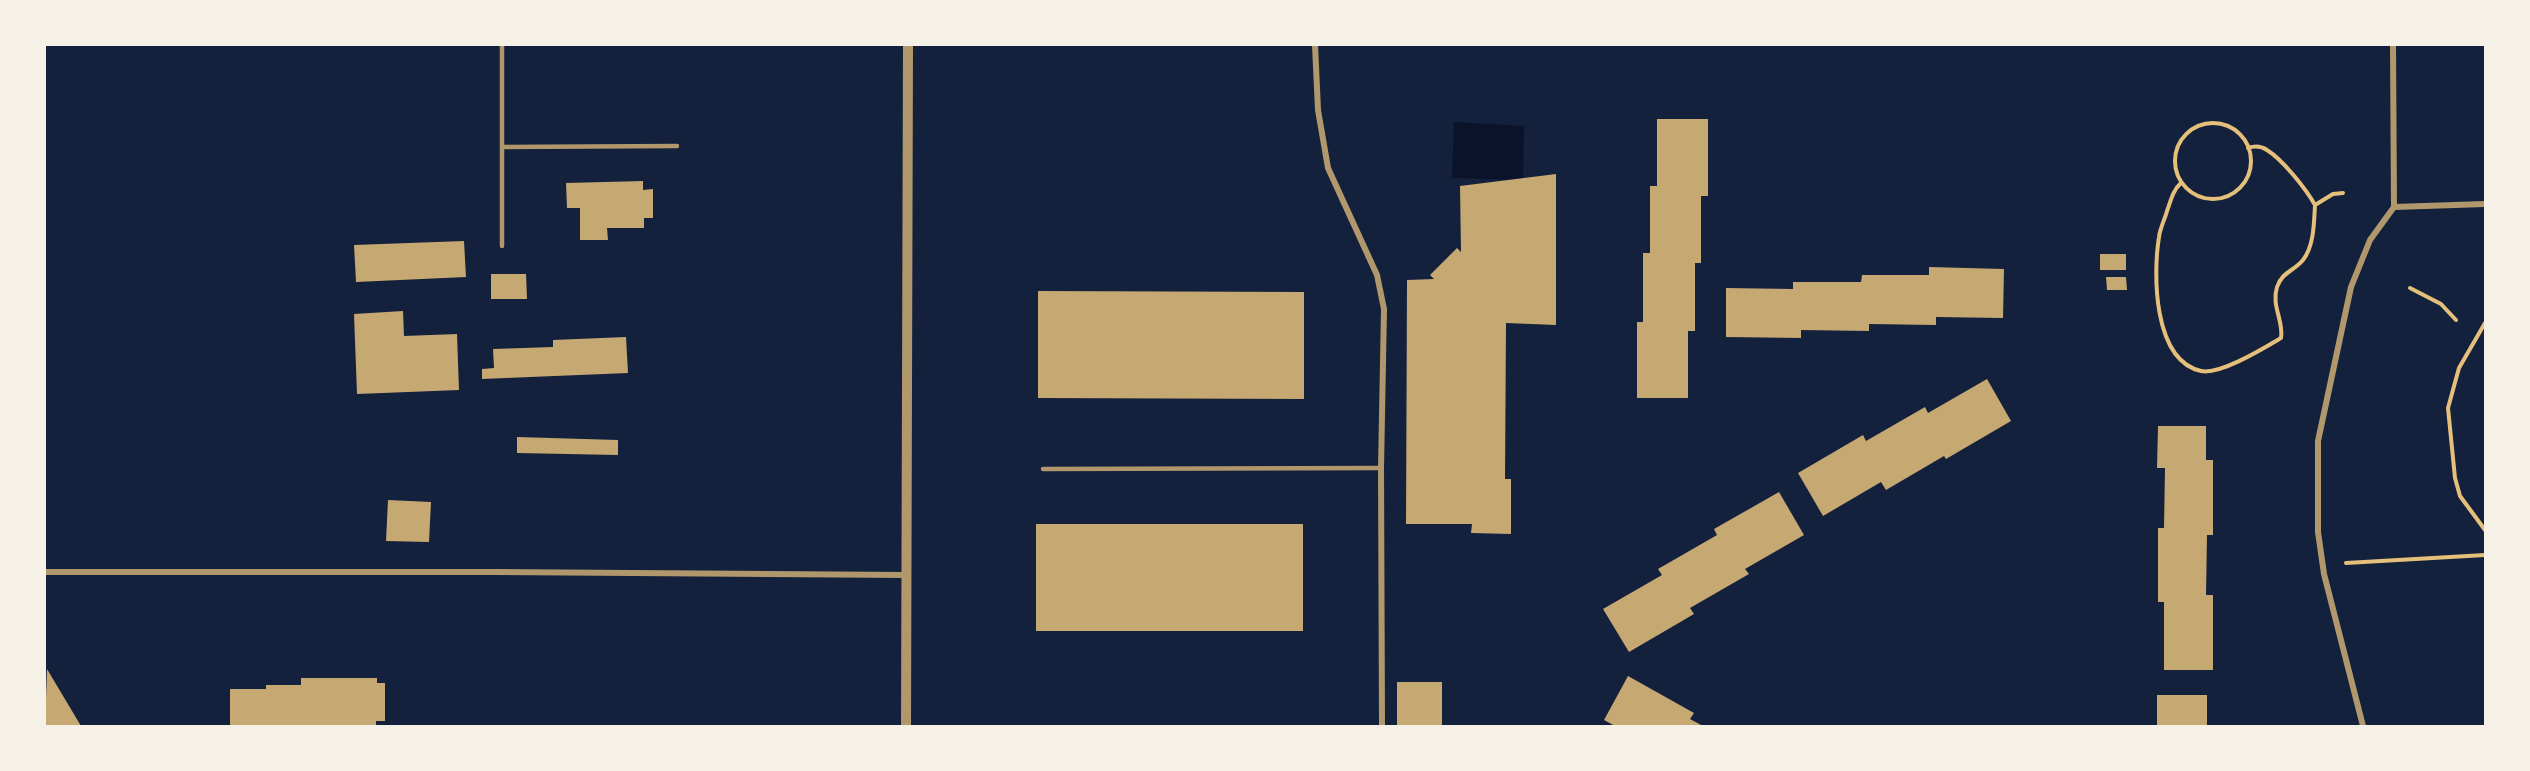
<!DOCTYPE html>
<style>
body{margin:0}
#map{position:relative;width:2530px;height:771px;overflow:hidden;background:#14213d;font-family:Karla,sans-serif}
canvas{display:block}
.frame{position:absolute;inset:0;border:46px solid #f6f1e7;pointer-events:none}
</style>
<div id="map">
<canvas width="2530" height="771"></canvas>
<div class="frame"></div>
</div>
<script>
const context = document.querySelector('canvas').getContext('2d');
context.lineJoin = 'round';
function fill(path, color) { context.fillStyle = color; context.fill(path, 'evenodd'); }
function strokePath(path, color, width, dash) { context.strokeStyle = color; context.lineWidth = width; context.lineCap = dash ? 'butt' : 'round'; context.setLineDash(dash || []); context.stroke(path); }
fill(new Path2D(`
 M1454,122L1524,126L1523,180L1452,178Z`), '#0b132b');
fill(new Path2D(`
 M1657,119H1708V196H1701V263H1695V331H1688V398H1637V322H1643V253H1650V186H1657Z
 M1556,174V325L1506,323L1505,479H1511V534L1471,533L1472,524H1406L1407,280L1434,279L1430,275L1457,248L1461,252L1460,186Z
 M643,181V190L653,189V218H644V228H607L608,240H580V208H567L566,183Z
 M464,241L466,277L356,282L354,245Z
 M2100,254H2126V270H2100Z
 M1929,267L2004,269L2003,318L1936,317V325L1869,324V331L1801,330V338L1726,337V288L1793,289V282H1861L1862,275H1929Z
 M491,274H526L527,299H491Z
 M2106,277H2126L2127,290H2107Z
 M1038,291L1304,292V399L1038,398Z
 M403,311L404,336L457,334L459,390L357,394L354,314Z
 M626,337L628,373L482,379V369L494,368L493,349L553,347V340Z
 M1987,379L2011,421L1946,459L1944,456L1886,490L1881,482L1823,516L1798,473L1863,435L1866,441L1925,407L1928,413Z
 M2158,426H2206V460H2213V535H2207L2206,595H2213V670H2164V602H2158V528H2164L2165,468H2157Z
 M517,437L618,440V455L517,453Z
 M1779,492L1804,535L1745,569L1749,574L1690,608L1694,614L1629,652L1603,609L1662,575L1658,569L1717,535L1714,529Z
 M388,500L431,502L429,542L386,541Z
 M1036,524H1303V631H1036Z
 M47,669L81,726H45Z
 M1628,676L1694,713L1690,719L1703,726H1615L1604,720Z
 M301,678H377V683H385V721H376V726H230V689H266V685H301Z
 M1397,682H1442V726H1397Z
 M2157,695H2207V726H2157Z`), '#c6a872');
strokePath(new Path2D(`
 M2175 161a38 38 0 1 1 76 0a38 38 0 1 1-76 0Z
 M2248,148C2254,146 2261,146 2267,150C2283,160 2306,189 2315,205
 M2181,183C2173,190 2171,200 2167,211C2165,219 2160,228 2159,237C2153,274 2153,360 2201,371C2220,375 2264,348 2281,338C2284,321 2271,306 2277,287C2282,272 2294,271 2303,260C2314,246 2314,223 2315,205L2333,194L2343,193
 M2410,288L2441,304L2456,320
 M2485,323L2459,368L2448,408L2455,478L2460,496L2485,530
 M2346,563L2485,555`), '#e5c07b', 4);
strokePath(new Path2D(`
 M502,45V246
 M502,147L677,146
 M1043,469L1381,468`), '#b1986c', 4.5);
strokePath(new Path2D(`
 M1315,45L1318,110L1328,168L1377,275L1384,309L1381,468L1382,726
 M2393,45L2394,207L2485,204
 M45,572H496L905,575
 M2363,726L2324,574L2318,532V441L2351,287L2370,240L2394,207`), '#b1986c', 6);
strokePath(new Path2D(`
 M906,726L908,45`), '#b1986c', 10);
</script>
